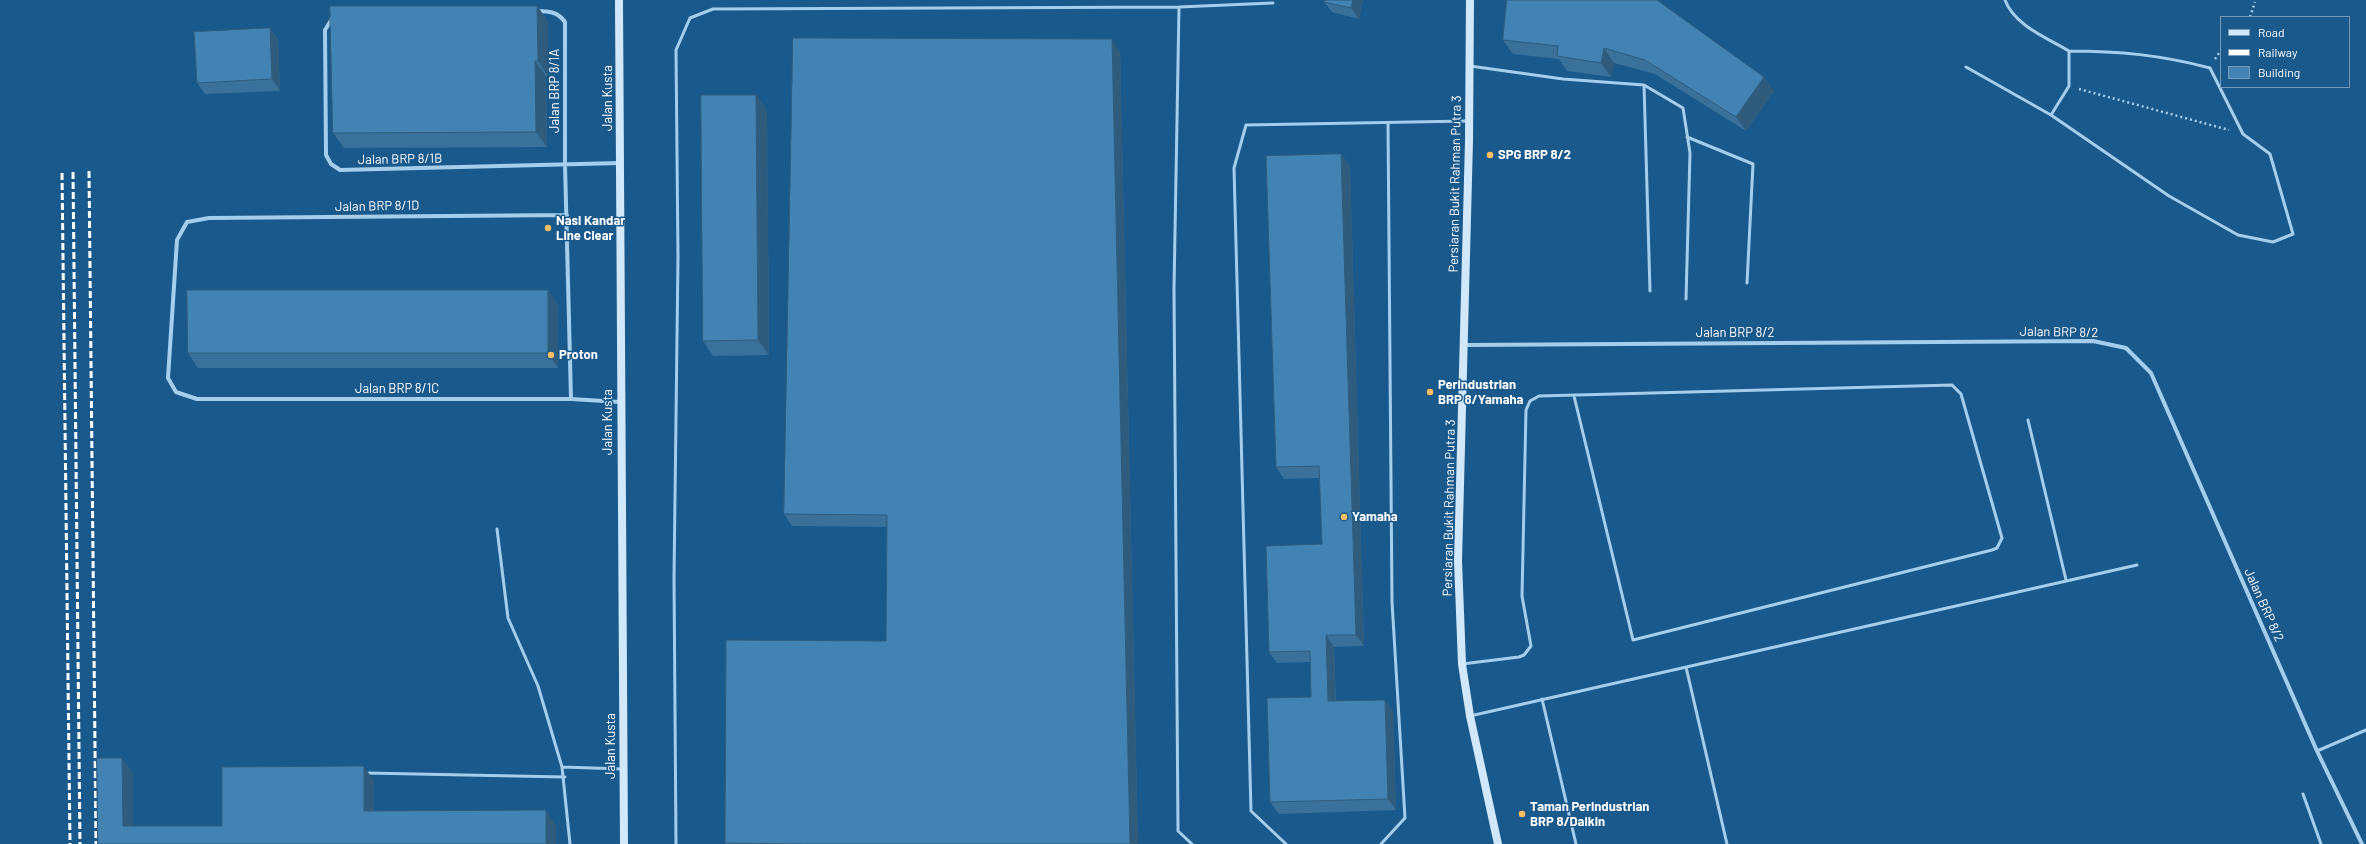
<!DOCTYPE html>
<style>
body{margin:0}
#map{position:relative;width:2366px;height:844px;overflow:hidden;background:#1a598b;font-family:Barlow,sans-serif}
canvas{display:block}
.legend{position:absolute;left:2220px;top:16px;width:130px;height:72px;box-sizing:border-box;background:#1a598b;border:1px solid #769bb9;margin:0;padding:5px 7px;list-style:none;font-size:12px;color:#fff}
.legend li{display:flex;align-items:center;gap:8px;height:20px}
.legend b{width:20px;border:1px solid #769bb9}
</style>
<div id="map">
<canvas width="2366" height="844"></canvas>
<ul class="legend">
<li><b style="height:5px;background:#d1e8fa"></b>Road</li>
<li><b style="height:5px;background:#fff"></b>Railway</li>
<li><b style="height:11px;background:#4383b3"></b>Building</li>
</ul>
</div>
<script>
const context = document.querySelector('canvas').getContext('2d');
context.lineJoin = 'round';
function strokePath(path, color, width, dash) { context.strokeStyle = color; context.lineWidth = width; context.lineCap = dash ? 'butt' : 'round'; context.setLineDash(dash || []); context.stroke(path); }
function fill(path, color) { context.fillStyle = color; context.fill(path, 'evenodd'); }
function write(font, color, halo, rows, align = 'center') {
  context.font = font + ' Barlow,sans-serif'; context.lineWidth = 3; context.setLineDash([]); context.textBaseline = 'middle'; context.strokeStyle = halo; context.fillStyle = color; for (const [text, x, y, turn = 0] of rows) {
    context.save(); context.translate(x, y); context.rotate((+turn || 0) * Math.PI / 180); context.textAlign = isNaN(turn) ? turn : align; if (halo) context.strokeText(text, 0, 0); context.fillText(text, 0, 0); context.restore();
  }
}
strokePath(new Path2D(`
 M2250,17L2255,2
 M2215,59L2221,50
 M2079,89L2229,130`), '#a5ceed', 2.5, [2, 3]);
strokePath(new Path2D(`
 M2005,0C2014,25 2047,38 2069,51V86L2051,115
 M1179,7L1174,289L1178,831L1192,844
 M1470,66L1563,79L1644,85L1683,108L1690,153L1686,299
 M1966,67L2051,115L2169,196L2238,235L2273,242L2293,234L2270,154L2243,134L2210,68C2161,55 2119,51 2069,51
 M1644,85L1650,291
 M1687,137L1753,164L1747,283
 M2028,420L2066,580
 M497,529L508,618L538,686L562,767L622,769
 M1462,664L1519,657L1524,655L1531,646L1522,596L1526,410L1530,401L1539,396L1952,385L1961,394L2002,538L1997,548L1992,550L1633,640L1574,396
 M1686,667L1727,844
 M1542,699L1576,844
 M1470,716L2137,565
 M2317,751L2366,730
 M562,767L570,844
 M366,773L565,777
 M2303,794L2321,844
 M676,844L674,578L678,257L676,50L690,18L713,9L1179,7L1273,3
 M1286,844L1251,811L1234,168L1246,125L1467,121
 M1381,844L1405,818L1392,602L1388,123`), '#a5ceed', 3);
strokePath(new Path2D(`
 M537,11C549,11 558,12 565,22V165L571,399
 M333,17L325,30L326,155L331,164L340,170L620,163
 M567,215L209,218L187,222L177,240L168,378L176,392L197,399H571L620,402
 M1465,345L2093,341L2126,348L2151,373L2317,751L2362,844`), '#a5ceed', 4);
strokePath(new Path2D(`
 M619,0L624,844
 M1470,0L1469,141L1458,561L1462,664L1470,716L1498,844`), '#d1e8fa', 8);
strokePath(new Path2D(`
 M89,171L96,844
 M73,172L80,844
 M62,173L70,844`), '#fff', 3, [7, 3]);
fill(new Path2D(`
 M1363,0L1359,19L1332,12L1324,2Z
 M1507,0L1774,91L1746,131L1655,74L1614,63L1611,77L1567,71L1559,59L1513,54L1503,40Z
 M537,6L548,21V76H546L547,147L344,148L333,133Z
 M270,28L278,40L280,91L205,94L197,83Z
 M1120,51L1138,844H726L725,843L886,641L887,527L792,526L784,514Z
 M756,95L767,110L769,355L713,356L703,341Z
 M1341,154L1350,166L1364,646L1334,647L1336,701L1393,711L1396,810L1279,814L1270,802L1311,697L1310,662L1277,663L1269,652L1322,544L1320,478L1284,479L1276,467Z
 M548,290L558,305V368H198L188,353Z`), '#3a719a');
fill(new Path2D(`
 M1353,0H1363L1359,19L1351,8Z
 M537,6L548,21V76L538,61Z
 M270,28L278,40L280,91L272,79Z
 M1112,39L1120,51L1138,844H1130Z
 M1604,48L1614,63L1611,77L1601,63Z
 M535,61L546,76L547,147L536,132Z
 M1764,77L1774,91L1746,131L1736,117Z
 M756,95L767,110L769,355L758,340Z
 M1341,154L1350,166L1364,646L1356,635Z
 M548,290L558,305V368L548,353Z
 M1326,635L1334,647L1336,713L1328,701Z
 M1385,700L1393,711L1396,810L1388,799Z
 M122,758L133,773V842L123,826Z
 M364,766L374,781V826L364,811Z
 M546,810L556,825V844H546Z`), '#2f5c7d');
const building = new Path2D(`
 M1325,0H1353L1351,8L1324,2Z
 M1507,0H1657L1764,77L1736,117L1645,60L1604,48L1601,63L1557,56L1558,46L1503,40Z
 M330,6H537L538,61H535L536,132L333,133Z
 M270,28L272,79L197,83L194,32Z
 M793,38L1112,39L1130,844H803L725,843L726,640L886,641L887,515L784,514Z
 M701,95H756L758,340L703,341Z
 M1341,154L1356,635H1326L1328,701L1385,700L1388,799L1270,802L1267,698L1311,697L1310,651L1269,652L1266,546L1322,544L1319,466L1276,467L1266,156Z
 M187,290H548V353H188Z
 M97,758H122L123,826H222V767L364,766V811L546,810V844H98Z`);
fill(building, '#4383b3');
strokePath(building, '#2f5c7d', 1);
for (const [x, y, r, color] of [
 [1490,155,4,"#ffbe61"],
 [548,228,4,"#ffbe61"],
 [551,355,4,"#ffbe61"],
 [1430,392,4,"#ffbe61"],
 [1344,517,4,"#ffbe61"],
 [1522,814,4,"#ffbe61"]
]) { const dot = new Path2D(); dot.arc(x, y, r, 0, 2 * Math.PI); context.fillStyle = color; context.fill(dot); strokePath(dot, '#1a598b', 1.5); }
write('13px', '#fff', '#1a598b', [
 ["Jalan BRP 8/1A",555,91,-90],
 ["Jalan Kusta",608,98,-90],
 ["Jalan BRP 8/1B",400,159,-1],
 ["Persiaran Bukit Rahman Putra 3",1455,184,-89],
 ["Jalan BRP 8/1D",377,206,-1],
 ["Jalan BRP 8/2",2059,332,1],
 ["Jalan BRP 8/2",1735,333],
 ["Jalan BRP 8/1C",397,389],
 ["Jalan Kusta",608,422,-90],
 ["Persiaran Bukit Rahman Putra 3",1449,508,-89],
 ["Jalan BRP 8/2",2264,605,66],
 ["Jalan Kusta",611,746,-90]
]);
write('bold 13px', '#fff', '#1a598b', [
 ["SPG BRP 8/2",1498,155],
 ["Nasi Kandar",556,221],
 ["Line Clear",556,236],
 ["Proton",559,355],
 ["Perindustrian",1438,385],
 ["BRP 8/Yamaha",1438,400],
 ["Yamaha",1352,517],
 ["Taman Perindustrian",1530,807],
 ["BRP 8/Daikin",1530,822]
], 'left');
</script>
